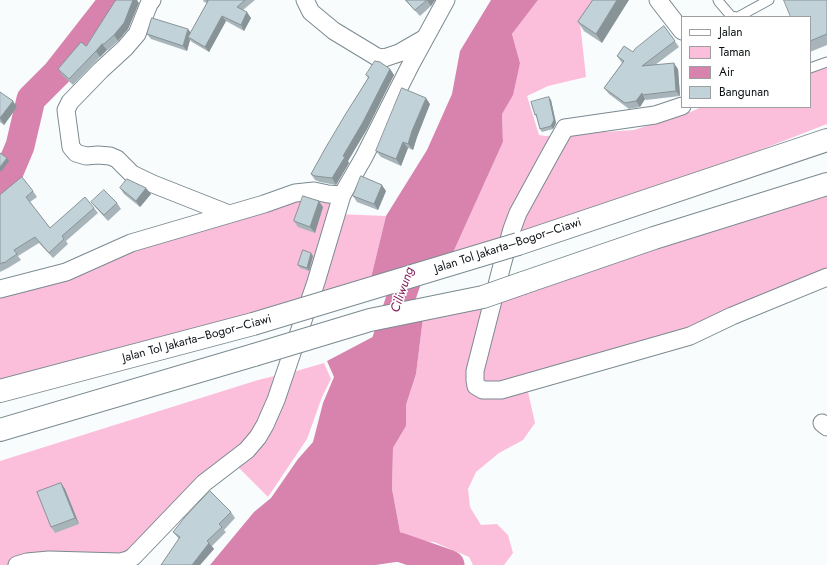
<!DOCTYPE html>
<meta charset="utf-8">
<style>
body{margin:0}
#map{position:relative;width:827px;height:565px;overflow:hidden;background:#f9fcfd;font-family:Jost,sans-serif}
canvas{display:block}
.legend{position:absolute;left:681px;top:16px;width:130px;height:92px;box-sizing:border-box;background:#fff;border:1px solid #9d9fa1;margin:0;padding:5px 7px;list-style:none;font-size:12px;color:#0b1013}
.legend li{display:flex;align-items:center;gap:8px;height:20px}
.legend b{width:20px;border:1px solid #9d9fa1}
</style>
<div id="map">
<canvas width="827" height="565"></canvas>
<ul class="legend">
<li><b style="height:5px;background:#fff"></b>Jalan</li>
<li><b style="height:11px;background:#fbbfdb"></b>Taman</li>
<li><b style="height:11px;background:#d883ae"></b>Air</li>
<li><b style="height:11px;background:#c2d2d9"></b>Bangunan</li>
</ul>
</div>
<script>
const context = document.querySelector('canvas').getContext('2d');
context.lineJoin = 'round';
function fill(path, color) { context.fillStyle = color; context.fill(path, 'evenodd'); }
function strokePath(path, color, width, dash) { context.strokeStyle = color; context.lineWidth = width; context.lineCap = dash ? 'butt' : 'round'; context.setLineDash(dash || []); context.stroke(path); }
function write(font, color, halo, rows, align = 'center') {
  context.font = font + ' Jost,sans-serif'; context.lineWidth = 3; context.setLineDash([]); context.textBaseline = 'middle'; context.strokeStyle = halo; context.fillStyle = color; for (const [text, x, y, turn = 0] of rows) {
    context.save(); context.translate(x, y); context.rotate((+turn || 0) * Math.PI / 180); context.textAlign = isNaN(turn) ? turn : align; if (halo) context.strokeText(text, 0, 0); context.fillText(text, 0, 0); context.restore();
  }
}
fill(new Path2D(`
 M538,0H598L580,23L586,77L548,86L527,96L539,135L546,136L634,130L693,111L701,107H810V68L827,62V124L688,178L447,266L503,142L502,114L520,63L512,34Z
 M827,181V277L687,337L526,383L535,423L523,440L499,453L476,472L468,489L470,507L481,525L497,524L508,535L513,553L504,565H473L469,557L434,542L409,541L401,537L392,489L393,448L406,426V405L416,374L424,310Z
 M328,194L337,214L386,216L368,290L0,391V289L260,205Z
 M324,363L331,379L322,397L307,439L268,497L238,467L286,374Z
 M274,376L265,408L247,444L138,564L0,565V461L258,380Z`), '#fbbfdb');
fill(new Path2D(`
 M491,0H538L512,34L520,63L513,95L502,114L503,142L447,266L368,290L386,216L427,150L452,94L460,51Z
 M424,310L416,374L406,405V426L393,448L392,489L401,537L393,551L351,563L349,565H210L254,512L271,498L298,459L313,442L323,403L334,377L327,361Z`), '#d883ae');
strokePath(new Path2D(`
 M0,189L9,172L20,146L31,99L57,73L114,0
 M378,366L416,253
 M324,565L329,557L399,547L448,564L450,565`), '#d883ae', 29);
const service = new Path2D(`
 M718,0L719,2L731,16L736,17
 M738,17L769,0
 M810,68L827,62`);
const minor = new Path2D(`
 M152,0L149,4L137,34L125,48L101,70L70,102L66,110L71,147L76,153L86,156L98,155L110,156L117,159L132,174L153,184L229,214
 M305,0L311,12L334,31L377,57L384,58L399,53L425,38
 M658,0L682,31
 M682,106L655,115L565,128L552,151L518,213L512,229L502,265L475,371V380L476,386L483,390H501L690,336L732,316L827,277
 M0,289L66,272L131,243L264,204L295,193L314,191L328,194L342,195
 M822,423L827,427
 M17,565L27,562L49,560L120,562L128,560L133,557L204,483L247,450L258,437L265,425L276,400L316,282L342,195L364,157L411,64L446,0`);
const motorway = new Path2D(`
 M518,244L827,140
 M523,283L654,238L827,184
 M0,391L253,324
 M0,430L254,355`);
strokePath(service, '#7b8a91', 11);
strokePath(minor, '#7b8a91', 19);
strokePath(motorway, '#7b8a91', 24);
strokePath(service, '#fff', 9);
strokePath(minor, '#fff', 17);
strokePath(motorway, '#fff', 22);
const motorwayBridge = new Path2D(`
 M253,324L518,244
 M254,355L370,320L483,297L523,283`);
strokePath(motorwayBridge, '#7b8a91', 24, []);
strokePath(motorwayBridge, '#fff', 22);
fill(new Path2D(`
 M203,0H255L243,10L251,18L244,31L226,21L209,52L192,42L190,40L187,51L151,39L147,34L191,32L207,3L204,2Z
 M405,0H435L431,6L420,16Z
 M593,0L602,43L584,31L578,22Z
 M827,0V45L810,52V17Z
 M139,3L128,29L118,41L108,50H107L100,57L73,85L62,75L58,69Z
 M664,26L679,47L655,65L678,69L680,96L646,100L645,99L640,107L629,109L609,94L604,88L622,63L617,56L633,52Z
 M390,69L394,75L367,129L348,161L349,163L336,185L320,182L315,180L311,174L368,78L366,75Z
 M0,92L17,107L4,125L0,122Z
 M551,100L556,123L553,129L542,132L540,129L537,118L535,115Z
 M430,104L417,137L413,150L408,148L401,166L381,157L376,151Z
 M120,188L151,194L140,207L124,194Z
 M33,191L37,197L30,202L50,228L94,208L98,213L66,241L68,244L53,258L39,243L18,256L21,260L8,268L0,272V195Z
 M386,191L378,210L357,202L353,196Z
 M91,202L117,203L121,209L108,221L96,208Z
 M323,207L315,233L298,227L294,221Z
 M313,256L309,271L300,268L298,265Z
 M61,483L65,489L79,524L55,533L51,527Z
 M231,512L235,518L224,530L226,532L212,546L214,549L200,565H161L179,539L173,532Z`), '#a7b5bb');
fill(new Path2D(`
 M133,0H137L139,3L128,29L118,41L114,35Z
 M427,0H435L431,6Z
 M617,0H629L602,43L596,34Z
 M247,12L251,18L244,31L241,25Z
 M222,16L226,21L209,52L205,47Z
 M188,29L192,34L188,37L190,40L187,51L183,46Z
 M102,44L107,50L100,57L96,51Z
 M674,63L678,69L680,96L676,91Z
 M390,69L394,75L367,129L348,161L349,163L336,185L332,178L343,156Z
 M642,93L645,99L640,107L636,101Z
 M549,97L551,100L556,123L553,129L551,126Z
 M426,98L430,104L417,137L413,150L408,144L412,131Z
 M13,101L17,107L4,125L0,118Z
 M403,142L408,148L401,166L396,159Z
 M7,158L9,161L1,172L0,170V167Z
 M382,185L386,191L378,210L374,204Z
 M146,188L151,194L140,207L136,201Z
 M319,201L323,207L315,233L310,227Z
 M311,253L313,256L309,271L307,268Z
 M61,483L65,489L79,524L75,518Z
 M209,543L214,549L200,565H192Z`), '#889398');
const building = new Path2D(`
 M116,0H133L124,23L114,35L104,44H102L96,51L69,79L58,69L81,42L86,46Z
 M207,0H245L237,7L247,12L241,25L222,16L205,47L188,37L208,1Z
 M406,0H427L415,10Z
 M593,0H617L596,34L578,22Z
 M784,0H827V34L810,41V17H791Z
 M152,18L188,29L183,46L147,34Z
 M664,26L675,41L642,66L674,63L676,91L642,95V93L636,101L625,103L604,88L624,61L617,56L624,46L633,52L635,49Z
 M375,61L380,62L390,69L363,122L343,156L345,157L332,178L315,176L311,174L326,147L345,115L369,77L366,75Z
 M402,88L426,98L412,131L408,144L403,142L396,159L376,151Z
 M0,92L13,101L0,118Z
 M549,97L554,120L551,126L540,129L536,114L535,115L531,102Z
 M0,153L7,158L0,167Z
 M361,176L382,185L374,204L353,196Z
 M22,177L33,191L26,197L50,228L85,197L94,208L62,236L64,239L49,253L35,237L14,250L17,254L4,263V262L0,264V195Z
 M127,179L146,188L136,201L120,188Z
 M104,190L117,203L104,215L91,202Z
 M303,196L319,201L310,227L294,221Z
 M303,250L311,253L307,268L298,265Z
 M61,483L75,518L51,527L37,492Z
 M210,491L231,512L219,524L222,527L207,541L209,543L192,565H161L180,537L173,532L185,517Z`);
fill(building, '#c2d2d9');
strokePath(building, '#889398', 1);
write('12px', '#0b1013', '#fff', [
 ["Jalan Tol Jakarta–Bogor–Ciawi",508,246,-18],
 ["Jalan Tol Jakarta–Bogor–Ciawi",197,339,-15]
]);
write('italic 13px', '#85215c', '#fff', [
 ["Ciliwung",403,290,-71]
]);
</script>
